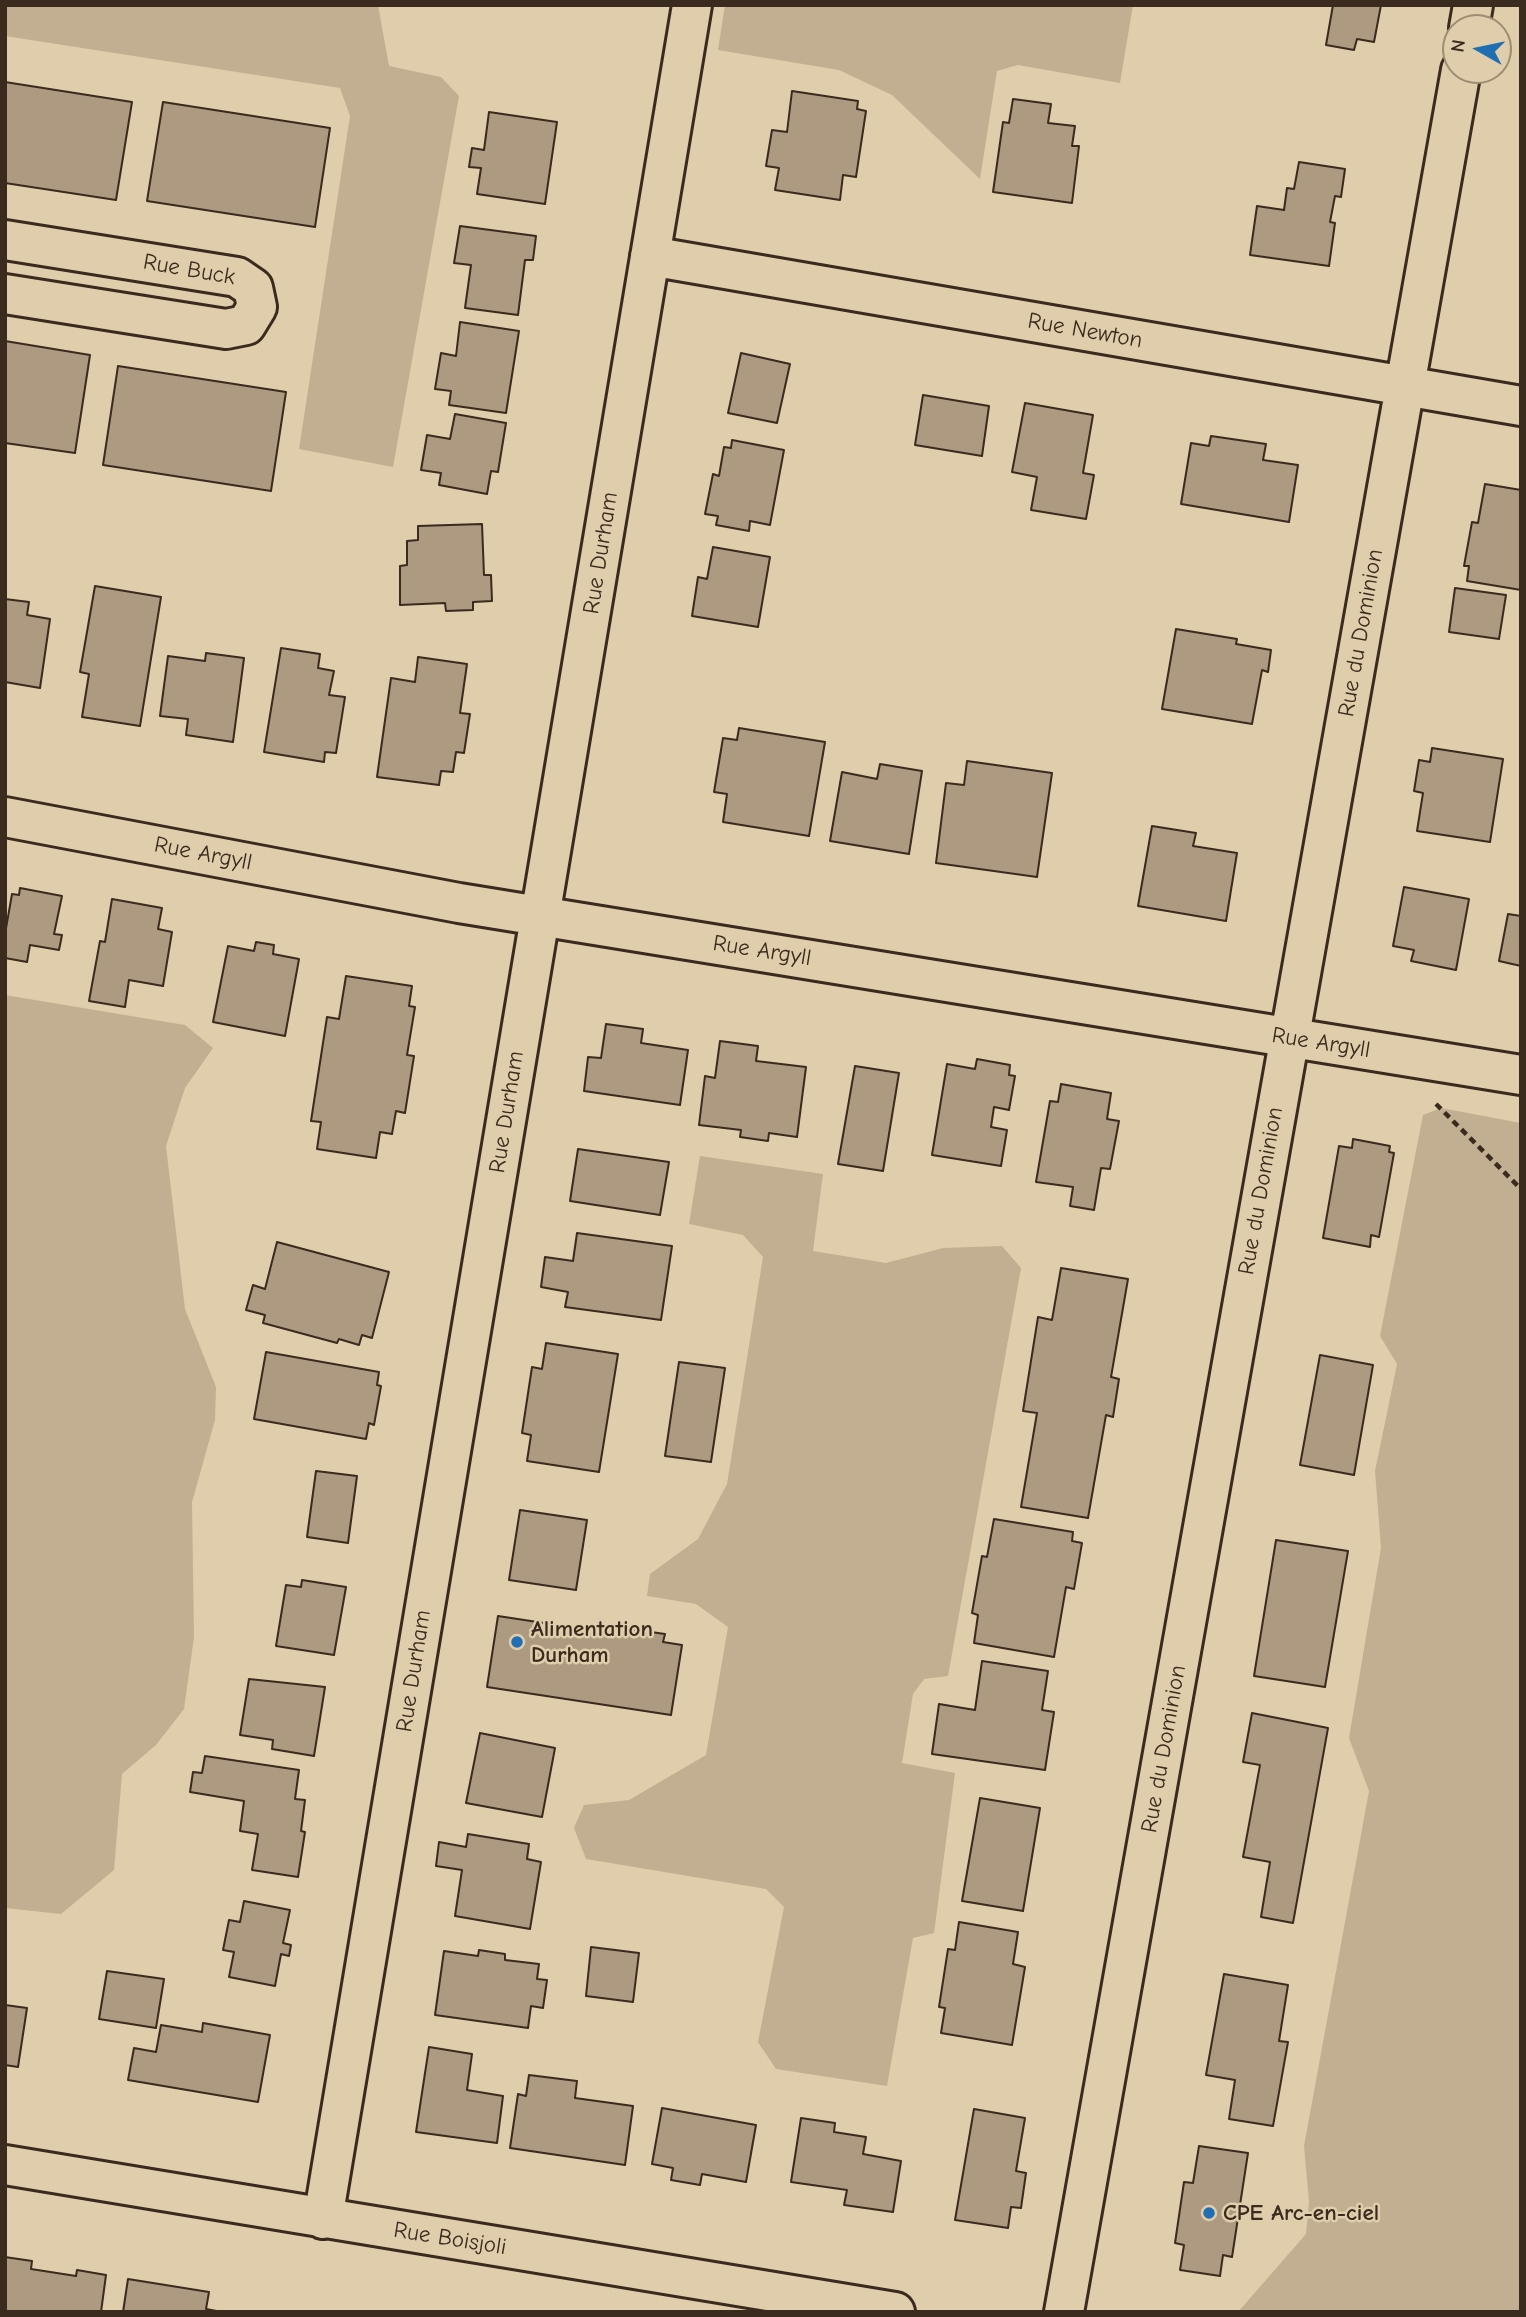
<!DOCTYPE html>
<style>
body{margin:0}
#map{position:relative;width:1526px;height:2317px;overflow:hidden;background:#e0cdab;font-family:"Comic Neue",sans-serif}
canvas{display:block}
.frame{position:absolute;inset:0;border:7px solid #3b2a1e;pointer-events:none}
.north{position:absolute;left:1442px;top:14px;width:70px;height:70px;box-sizing:border-box;background:#e0cdab;border:2px solid #9e8c73;border-radius:50%;rotate:279deg;font-size:19px;font-weight:700;line-height:28px;text-align:center;color:#3b2a1e}
.north::after{content:'';display:block;margin:auto;width:24px;height:32px;background:#1f6fb2;clip-path:polygon(50% 0,100% 100%,50% 72%,0 100%)}
</style>
<div id="map">
<canvas width="1526" height="2317"></canvas>
<div class="frame"></div>
<div class="north">N</div>
</div>
<script>
const context = document.querySelector('canvas').getContext('2d');
context.lineJoin = 'round';
function fill(path, color) { context.fillStyle = color; context.fill(path, 'evenodd'); }
function strokePath(path, color, width, dash) { context.strokeStyle = color; context.lineWidth = width; context.lineCap = dash ? 'butt' : 'round'; context.setLineDash(dash || []); context.stroke(path); }
function write(font, color, halo, rows, align = 'center') {
  context.font = font + ' "Comic Neue",sans-serif'; context.lineWidth = 5; context.setLineDash([]); context.textBaseline = 'middle'; context.strokeStyle = halo; context.fillStyle = color; for (const [text, x, y, turn = 0] of rows) {
    context.save(); context.translate(x, y); context.rotate((+turn || 0) * Math.PI / 180); context.textAlign = isNaN(turn) ? turn : align; if (halo) context.strokeText(text, 0, 0); context.fillText(text, 0, 0); context.restore();
  }
}
fill(new Path2D(`
 M5,5H378L389,66L441,77L459,96L393,467L299,449L350,116L340,88L5,36Z
 M725,5H1133L1120,83L1018,65L997,71L980,179L892,95L839,70L718,50Z
 M5,995L185,1025L213,1048L185,1088L166,1146L185,1309L216,1387L215,1420L192,1502L194,1637L184,1709L156,1745L122,1774L114,1870L61,1914L5,1908Z
 M1441,1108L1521,1123V2312H1238L1306,2234L1309,2202L1304,2146L1369,1791L1349,1738L1381,1548L1375,1471L1397,1364L1380,1336L1423,1115Z
 M700,1156L823,1174L813,1251L886,1263L943,1248L1002,1246L1021,1268L948,1676L924,1679L913,1694L902,1763L955,1773L934,1933L913,1938L887,2086L776,2069L758,2042L784,1907L766,1889L586,1859L574,1828L584,1805L629,1800L706,1755L728,1627L696,1604L647,1596L650,1574L698,1539L727,1484L763,1257L743,1235L689,1224Z`), '#c2af91');
const building = new Path2D(`
 M1333,5H1381L1374,42L1357,39L1354,50L1326,45Z
 M5,82L132,102L116,200L5,183Z
 M792,91L858,101L857,109L866,111L856,177L843,175L840,200L775,190L779,168L766,166L772,130L787,132Z
 M1013,99L1051,104L1048,123L1075,126L1072,146H1079L1072,203L993,192L1003,122L1009,123Z
 M163,102L330,128L315,227L147,201Z
 M489,112L557,122L545,204L477,194L481,168L469,167L472,148L484,150Z
 M1299,162L1345,169L1341,197L1335,196L1330,222L1335,223L1329,266L1250,255L1257,206L1284,210L1287,188L1294,189Z
 M460,226L536,236L533,260H525L518,315L465,308L471,265L454,263Z
 M460,322L519,331L506,413L449,405L451,391L435,389L441,353L456,356Z
 M5,341L90,355L75,453L5,443Z
 M741,353L790,364L777,423L728,413Z
 M118,366L286,392L271,491L103,465Z
 M923,395L989,406L982,456L915,445Z
 M1025,403L1093,415L1083,473L1094,475L1086,519L1031,510L1037,477L1012,472Z
 M455,414L506,423L498,472L491,471L487,494L439,485L441,473L421,470L427,435L450,439Z
 M1211,436L1266,444L1263,460L1298,465L1289,522L1181,504L1191,443L1209,446Z
 M732,440L784,450L770,525L750,521L749,531L716,525L718,516L705,514L713,474L719,476L724,447L731,448Z
 M1485,484L1521,490V590L1467,581L1469,566H1464L1472,522L1478,523Z
 M482,524L484,575H491L492,601L473,602V610L446,611L445,603L400,605V566L407,565V541L418,540V526Z
 M713,547L770,557L758,627L692,616L698,577L707,579Z
 M95,586L161,597L140,726L82,717L89,674L80,672Z
 M1455,588L1506,595L1499,639L1449,632Z
 M5,599L29,602L27,615L50,619L40,688L5,682Z
 M1176,629L1237,639L1236,644L1271,650L1268,672L1262,670L1252,724L1162,709Z
 M281,648L320,654L318,668L334,671L329,695L345,697L336,753L325,752L324,762L264,752Z
 M206,653L244,658L233,742L186,735L188,719L160,716L168,656L205,661Z
 M418,657L467,664L460,713L470,714L464,753L456,752L453,772L441,771L439,785L377,777L391,678L415,682Z
 M739,728L825,742L809,836L723,822L727,794L714,792L723,738L737,740Z
 M1432,748L1503,759L1490,842L1417,831L1423,793L1414,791L1419,760L1430,762Z
 M967,761L1052,773L1037,877L936,863L946,783L964,785Z
 M880,764L922,771L909,854L830,841L842,772L877,779Z
 M1152,826L1196,833L1193,846L1237,853L1226,921L1138,906Z
 M1404,887L1469,899L1456,970L1411,961L1414,950L1393,946Z
 M20,888L62,896L54,934L62,935L59,950L30,945L27,962L5,958V934L12,894L19,895Z
 M112,899L162,908L158,929L172,932L163,986L129,980L125,1007L89,1001L100,941L105,942Z
 M1508,914L1521,916V966L1499,961Z
 M256,942L274,945L273,954L299,959L285,1036L213,1022L228,946L254,951Z
 M346,976L412,986L409,1006L415,1007L407,1055L414,1056L405,1113L396,1111L392,1134L380,1132L376,1158L317,1149L321,1122L311,1121L327,1017L339,1019Z
 M606,1024L643,1029L641,1043L688,1050L680,1105L584,1091L588,1057L601,1058Z
 M720,1041L758,1046L756,1061L806,1067L797,1137L769,1133L768,1141L740,1137L741,1130L699,1125L705,1076L715,1078Z
 M977,1059L1010,1065L1009,1075L1015,1076L1009,1110L994,1107L991,1127L1007,1130L1001,1166L932,1155L947,1064L975,1069Z
 M855,1066L899,1073L883,1171L838,1164Z
 M1061,1084L1111,1093L1107,1119L1119,1121L1110,1169L1101,1168L1094,1210L1070,1206L1073,1187L1036,1182L1050,1101L1058,1102Z
 M1353,1139L1390,1146L1389,1152L1394,1153L1379,1237L1371,1235L1370,1247L1323,1238L1339,1146L1352,1148Z
 M578,1149L669,1162L660,1215L570,1201Z
 M577,1233L672,1246L661,1320L565,1307L568,1292L541,1287L545,1257L573,1261Z
 M277,1242L389,1272L372,1338L362,1335L359,1345L339,1339L337,1343L263,1323L265,1315L246,1310L253,1285L265,1289Z
 M1061,1268L1128,1279L1111,1377L1119,1379L1113,1417L1106,1415L1088,1518L1021,1507L1037,1413L1023,1411L1038,1317L1052,1320Z
 M546,1343L618,1354L599,1472L527,1461L531,1435L522,1433L532,1367L542,1369Z
 M266,1352L379,1372L377,1385L381,1386L374,1425L369,1423L366,1439L254,1419Z
 M1320,1355L1373,1365L1354,1475L1300,1465Z
 M679,1362L725,1368L711,1462L665,1456Z
 M316,1471L357,1476L348,1543L307,1537Z
 M520,1510L587,1520L576,1590L509,1580Z
 M994,1519L1073,1532L1072,1541L1082,1543L1074,1589L1066,1587L1054,1657L974,1643L978,1615L972,1613L982,1556L987,1557Z
 M1276,1540L1348,1551L1325,1687L1254,1676Z
 M302,1580L346,1587L334,1655L276,1646L286,1585L301,1587Z
 M498,1616L629,1636L630,1629L665,1634L663,1642L682,1645L671,1715L487,1687Z
 M982,1661L1048,1671L1042,1710L1054,1712L1045,1770L932,1754L939,1704L975,1710Z
 M249,1679L325,1687L314,1756L272,1749L273,1740L240,1735Z
 M1252,1713L1328,1728L1293,1923L1261,1917L1270,1862L1243,1857L1260,1765L1243,1762Z
 M480,1733L555,1748L542,1817L466,1803Z
 M205,1756L299,1770L295,1799L305,1800L301,1831L305,1832L298,1877L252,1870L258,1834L240,1831L244,1801L190,1792L193,1772L202,1773Z
 M980,1798L1040,1808L1023,1911L962,1901Z
 M468,1834L529,1844L527,1859L541,1862L530,1929L455,1916L462,1870L436,1866L439,1842L466,1847Z
 M244,1901L290,1910L283,1943L291,1945L289,1956L281,1954L275,1986L229,1977L234,1952L223,1950L229,1920L240,1922Z
 M959,1922L1018,1932L1013,1964L1025,1967L1012,2045L941,2033L945,2008L939,2007L948,1949L955,1950Z
 M591,1947L639,1953L633,2002L586,1996Z
 M479,1950L505,1954V1960L539,1964L537,1979L547,1980L543,2008L531,2006L528,2028L435,2015L444,1951L478,1956Z
 M107,1971L164,1979L156,2028L99,2019Z
 M1224,1974L1288,1985L1279,2041L1288,2042L1273,2126L1229,2119L1235,2080L1206,2075Z
 M5,2005L27,2008L18,2067L5,2065Z
 M203,2023L270,2035L258,2102L128,2080L134,2048L156,2052L161,2025L202,2032Z
 M429,2047L472,2054L467,2090L503,2096L497,2143L416,2132Z
 M529,2075L577,2081L575,2098L633,2106L625,2165L510,2148L518,2094L526,2096Z
 M662,2108L756,2125L746,2182L702,2174L700,2185L671,2180L673,2168L652,2164Z
 M974,2109L1025,2118L1016,2171L1026,2173L1021,2208L1011,2207L1008,2228L955,2220Z
 M801,2118L835,2123L834,2132L866,2137L863,2154L901,2161L893,2212L844,2205L847,2190L791,2182Z
 M1199,2146L1248,2153L1232,2257L1223,2255L1220,2276L1180,2270L1184,2245L1175,2243L1184,2182L1193,2183Z
 M5,2257L32,2261L31,2269L76,2276L77,2270L106,2275L101,2312H5Z
 M128,2279L209,2292L206,2309L222,2312H123Z`);
fill(building, '#ad9a80');
strokePath(building, '#3b2a1e', 2);
const minor = new Path2D(`
 M1469,28L1473,5
 M5,240L237,277L253,288L257,307L246,325L226,329L5,294
 M650,256L1521,406
 M5,817L459,903L1521,1075
 M5,2165L895,2312
 M323,2219L692,5
 M1064,2312L1461,70`);
strokePath(minor, '#3b2a1e', 44);
strokePath(new Path2D(`
 M1436,1104L1521,1189`), '#3b2a1e', 4.5, [7, 5]);
strokePath(minor, '#e0cdab', 38);
for (const [x, y, r, color] of [
 [517,1642,7,"#1f6fb2"],
 [1209,2213,7,"#1f6fb2"]
]) { const dot = new Path2D(); dot.arc(x, y, r, 0, 2 * Math.PI); context.fillStyle = color; context.fill(dot); strokePath(dot, '#e0cdab', 2.5); }
write('23px', '#3b2a1e', '#e0cdab', [
 ["Rue Buck",189,270,10],
 ["Rue Newton",1085,331,10],
 ["Rue Durham",601,553,-81],
 ["Rue du Dominion",1361,633,-80],
 ["Rue Argyll",203,854,11],
 ["Rue Argyll",762,951,9],
 ["Rue Argyll",1321,1043,9],
 ["Rue Durham",507,1112,-81],
 ["Rue du Dominion",1261,1191,-80],
 ["Rue Durham",414,1671,-81],
 ["Rue du Dominion",1164,1749,-80],
 ["Rue Boisjoli",450,2239,9]
]);
write('bold 23px', '#3b2a1e', '#e0cdab', [
 ["Alimentation",531,1629],
 ["Durham",531,1655],
 ["CPE Arc-en-ciel",1223,2213]
], 'left');
</script>
